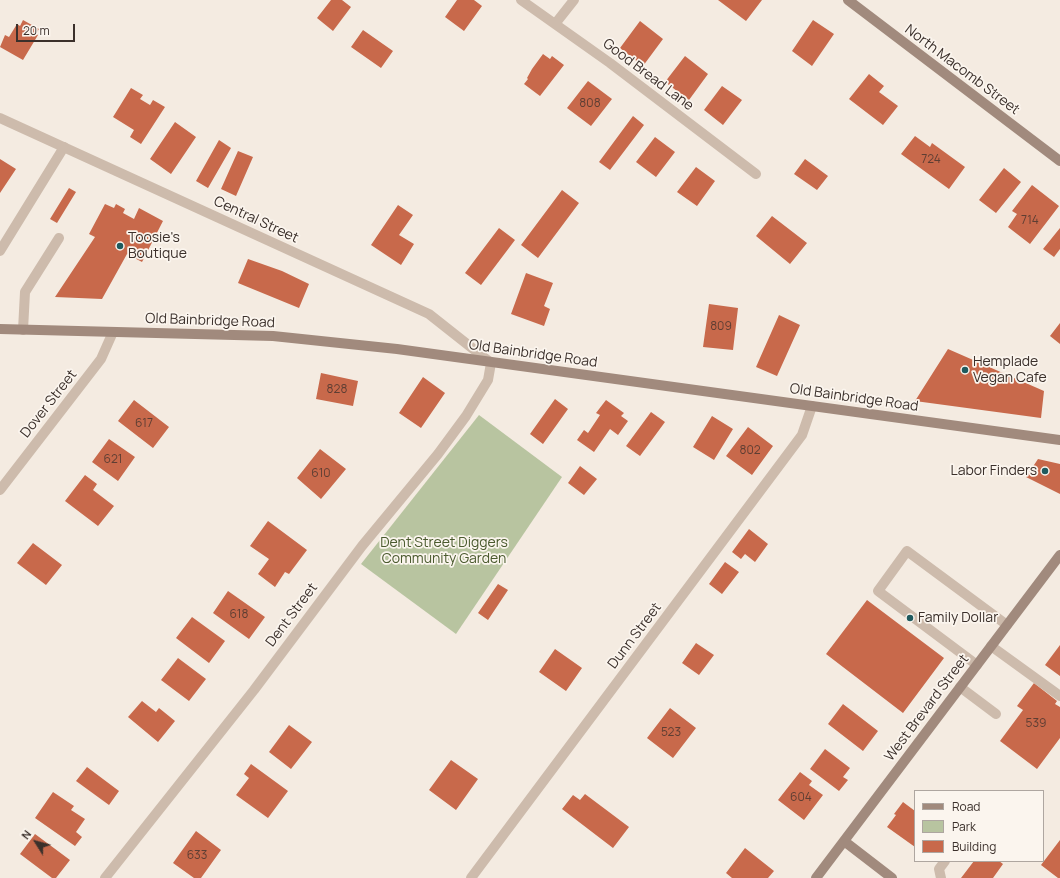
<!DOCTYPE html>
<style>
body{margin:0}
#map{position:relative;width:1060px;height:878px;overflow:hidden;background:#f4ebe1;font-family:Manrope,sans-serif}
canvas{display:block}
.legend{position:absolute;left:914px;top:790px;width:130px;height:72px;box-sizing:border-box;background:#fbf5ee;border:1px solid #aea6a0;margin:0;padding:5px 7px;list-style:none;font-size:12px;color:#3b302b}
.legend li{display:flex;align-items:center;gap:8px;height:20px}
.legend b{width:20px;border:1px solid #aea6a0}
.north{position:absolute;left:16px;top:822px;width:40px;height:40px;-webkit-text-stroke:3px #fbf5ee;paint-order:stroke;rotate:307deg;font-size:11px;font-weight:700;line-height:16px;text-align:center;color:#3b302b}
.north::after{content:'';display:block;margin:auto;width:14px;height:18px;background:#3b302b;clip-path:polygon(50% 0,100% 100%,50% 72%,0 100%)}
.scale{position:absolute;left:16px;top:24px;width:59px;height:18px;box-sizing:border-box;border:2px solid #3b302b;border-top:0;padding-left:5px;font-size:12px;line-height:14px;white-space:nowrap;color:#3b302b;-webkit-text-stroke:3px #fbf5ee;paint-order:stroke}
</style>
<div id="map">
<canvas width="1060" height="878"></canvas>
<ul class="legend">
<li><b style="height:5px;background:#a18a7d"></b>Road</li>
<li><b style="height:11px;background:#b8c4a0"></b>Park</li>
<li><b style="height:11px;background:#c8694b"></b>Building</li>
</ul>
<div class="north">N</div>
<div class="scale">20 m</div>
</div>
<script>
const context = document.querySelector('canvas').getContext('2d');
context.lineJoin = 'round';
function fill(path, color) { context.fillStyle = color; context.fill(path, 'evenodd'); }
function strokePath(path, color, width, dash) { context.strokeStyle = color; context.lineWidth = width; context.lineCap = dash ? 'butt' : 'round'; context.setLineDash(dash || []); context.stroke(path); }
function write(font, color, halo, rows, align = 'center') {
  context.font = font + ' Manrope,sans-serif'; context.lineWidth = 3.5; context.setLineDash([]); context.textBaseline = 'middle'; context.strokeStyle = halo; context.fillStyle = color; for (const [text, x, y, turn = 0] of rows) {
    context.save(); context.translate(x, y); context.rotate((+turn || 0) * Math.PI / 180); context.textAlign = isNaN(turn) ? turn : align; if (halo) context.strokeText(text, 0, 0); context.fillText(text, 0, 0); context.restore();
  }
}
fill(new Path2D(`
 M479,415L562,477L456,634L361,564Z`), '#b8c4a0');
fill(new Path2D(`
 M331,0H342L351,7L333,31L317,18Z
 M457,0H474L482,6L464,31L445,17Z
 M718,0H762L746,21Z
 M23,20L39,29L36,34L38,35L23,60L0,47L5,35L9,37L17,24L20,26Z
 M813,20L834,34L812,66L792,51Z
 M640,21L663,39L643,66L620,48Z
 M363,30L393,51L381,68L351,47Z
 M543,54L550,59L552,56L564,65L540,96L524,84L528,79L527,78L532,69Z
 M685,56L708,74L689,100L665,82Z
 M869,74L884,86L879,92L898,106L883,125L849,99Z
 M588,81L612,99L591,126L567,108Z
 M722,86L742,100L723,125L704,110Z
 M131,88L143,95L140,99L150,105L153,100L165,107L141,144L130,137L134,130L113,117Z
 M633,116L644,125L610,170L599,162Z
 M175,122L196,137L171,174L150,159Z
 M915,136L930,147L932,143L965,167L949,189L901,154Z
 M655,137L675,152L656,177L636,162Z
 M219,140L231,148L208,188L196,181Z
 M238,151L253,157L236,196L221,189Z
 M0,159L16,169L0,193Z
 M805,159L828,176L817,190L794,174Z
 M696,167L715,181L697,206L677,192Z
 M1004,168L1021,182L996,213L979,200Z
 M1032,185L1059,206L1030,244L1008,227L1017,214L1012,211Z
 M69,188L76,192L57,223L50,219Z
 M562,190L579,203L538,258L521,245Z
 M105,204L114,208L116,204L125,209L123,213L134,219L139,208L163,221L142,262L127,254L102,299L55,297L95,237L89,234Z
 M398,205L413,215L399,235L414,244L401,265L371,245Z
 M772,216L807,243L790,264L756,236Z
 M499,228L515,240L481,285L465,273Z
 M1060,228V249L1054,257L1043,249Z
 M248,259L282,271L309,284L299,308L238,283Z
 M526,273L553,283L544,306L550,309L544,326L511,314Z
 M709,304L738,308L733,350L703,347Z
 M779,315L800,325L777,376L756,367Z
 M1060,323V344L1050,336Z
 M948,349L1044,391L1041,418L915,401Z
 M321,373L358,381L353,406L316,399Z
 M423,377L445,393L421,428L399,413Z
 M555,399L568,409L543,444L530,434Z
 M134,400L169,427L153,448L118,421Z
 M606,400L624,413L621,416L628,421L618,435L610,429L594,452L577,440L584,430L588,433L600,415L596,413Z
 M651,412L665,422L640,456L626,446Z
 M712,416L733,429L714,460L693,447Z
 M748,427L773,446L752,475L726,456Z
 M109,439L135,457L118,481L92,462Z
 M320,449L346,469L321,499L297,478Z
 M1038,459L1060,464V494L1026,477Z
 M580,466L597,479L584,495L568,483Z
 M85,475L97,484L93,490L114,506L98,526L65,501Z
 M268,521L307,550L289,574L285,572L275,587L258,574L269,559L250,546Z
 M749,529L768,544L755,562L745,554L741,559L732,552Z
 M33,543L62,565L46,585L17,563Z
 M725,562L739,572L722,594L709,584Z
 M498,584L508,590L488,620L478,613Z
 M228,591L265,617L249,639L213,613Z
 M867,600L944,658L903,713L826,654Z
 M192,617L225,641L209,663L176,638Z
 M696,643L714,655L699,675L682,663Z
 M1060,645V676L1045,665Z
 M555,649L582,668L566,691L539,672Z
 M178,658L206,679L189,701L161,680Z
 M1034,683L1057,701L1055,704L1060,707V738L1037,769L1000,741L1023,710L1017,706Z
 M142,701L156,712L159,708L175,721L158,742L128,717Z
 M843,704L878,731L863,751L828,724Z
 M670,708L696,728L673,758L647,738Z
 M289,725L312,742L291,769L269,752Z
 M825,749L850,768L843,777L848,780L839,791L810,769Z
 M451,760L478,779L456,810L429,790Z
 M251,764L288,791L268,818L236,795L249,778L244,774Z
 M87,767L119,791L109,805L76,781Z
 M800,772L812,781L809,785L823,795L804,820L778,800Z
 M53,792L74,806L71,810L85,819L76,832L82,837L75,846L35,818Z
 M585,794L629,827L613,848L562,809L573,795L580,800Z
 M903,802L915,811V847L887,827L896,815L894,814Z
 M196,831L221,850L201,878H194L173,863Z
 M35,834L70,860L56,878H52L20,854Z
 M1060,840V878H1058L1041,865Z
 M745,848L774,871L768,878H732L726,873Z
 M974,861H999L1003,864L993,878H961Z`), '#c8694b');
strokePath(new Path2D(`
 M0,251L64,147
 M23,330L25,292L59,238
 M991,646L1060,696
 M977,665L878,591L907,551L1007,625
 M960,687L996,714
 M941,878L939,869L945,861`), '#cdbbac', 10);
strokePath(new Path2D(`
 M521,0L610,63L756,174
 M555,24L574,0
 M0,118L429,314L491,363L488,380L466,416L438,454L362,546L254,690L105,878
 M0,490L101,359L113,332
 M471,878L802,435L812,406`), '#cdbbac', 10);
strokePath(new Path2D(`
 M848,0L1060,161
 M0,329L273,336L397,349L1060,440
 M844,841L892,878
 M816,878L1060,555`), '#a18a7d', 10);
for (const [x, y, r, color] of [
 [120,246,4,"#1f5a5e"],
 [965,370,4,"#1f5a5e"],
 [1045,471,4,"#1f5a5e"],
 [910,618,4,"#1f5a5e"]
]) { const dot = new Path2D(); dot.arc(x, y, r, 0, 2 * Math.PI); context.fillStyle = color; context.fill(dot); strokePath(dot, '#fbf5ee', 1.5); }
write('12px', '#5e3e33', null, [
 ["808",590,104],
 ["724",931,160],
 ["714",1030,221],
 ["809",721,327],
 ["828",337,390],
 ["617",144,424],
 ["802",750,451],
 ["621",113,460],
 ["610",321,474],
 ["618",239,615],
 ["539",1036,724],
 ["523",671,733],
 ["604",801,798],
 ["633",197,856]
]);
write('14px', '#3b302b', '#fbf5ee', [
 ["North Macomb Street",962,70,37],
 ["Good Bread Lane",648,75,37],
 ["Central Street",256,220,25],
 ["Old Bainbridge Road",210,321,2],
 ["Old Bainbridge Road",533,354,8],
 ["Old Bainbridge Road",854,398,8],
 ["Dover Street",49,404,-52],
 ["Dent Street",292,615,-53],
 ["Dunn Street",635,636,-53],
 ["West Brevard Street",927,708,-53]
]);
write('14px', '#3b302b', '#fbf5ee', [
 ["Toosie's",128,238],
 ["Boutique",128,254],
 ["Hemplade",973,362],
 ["Vegan Cafe",973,378],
 ["Labor Finders",1037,471,"right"],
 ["Family Dollar",918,618]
], 'left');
write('14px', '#4a5a2e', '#fbf5ee', [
 ["Dent Street Diggers",444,543],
 ["Community Garden",444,559]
]);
</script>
